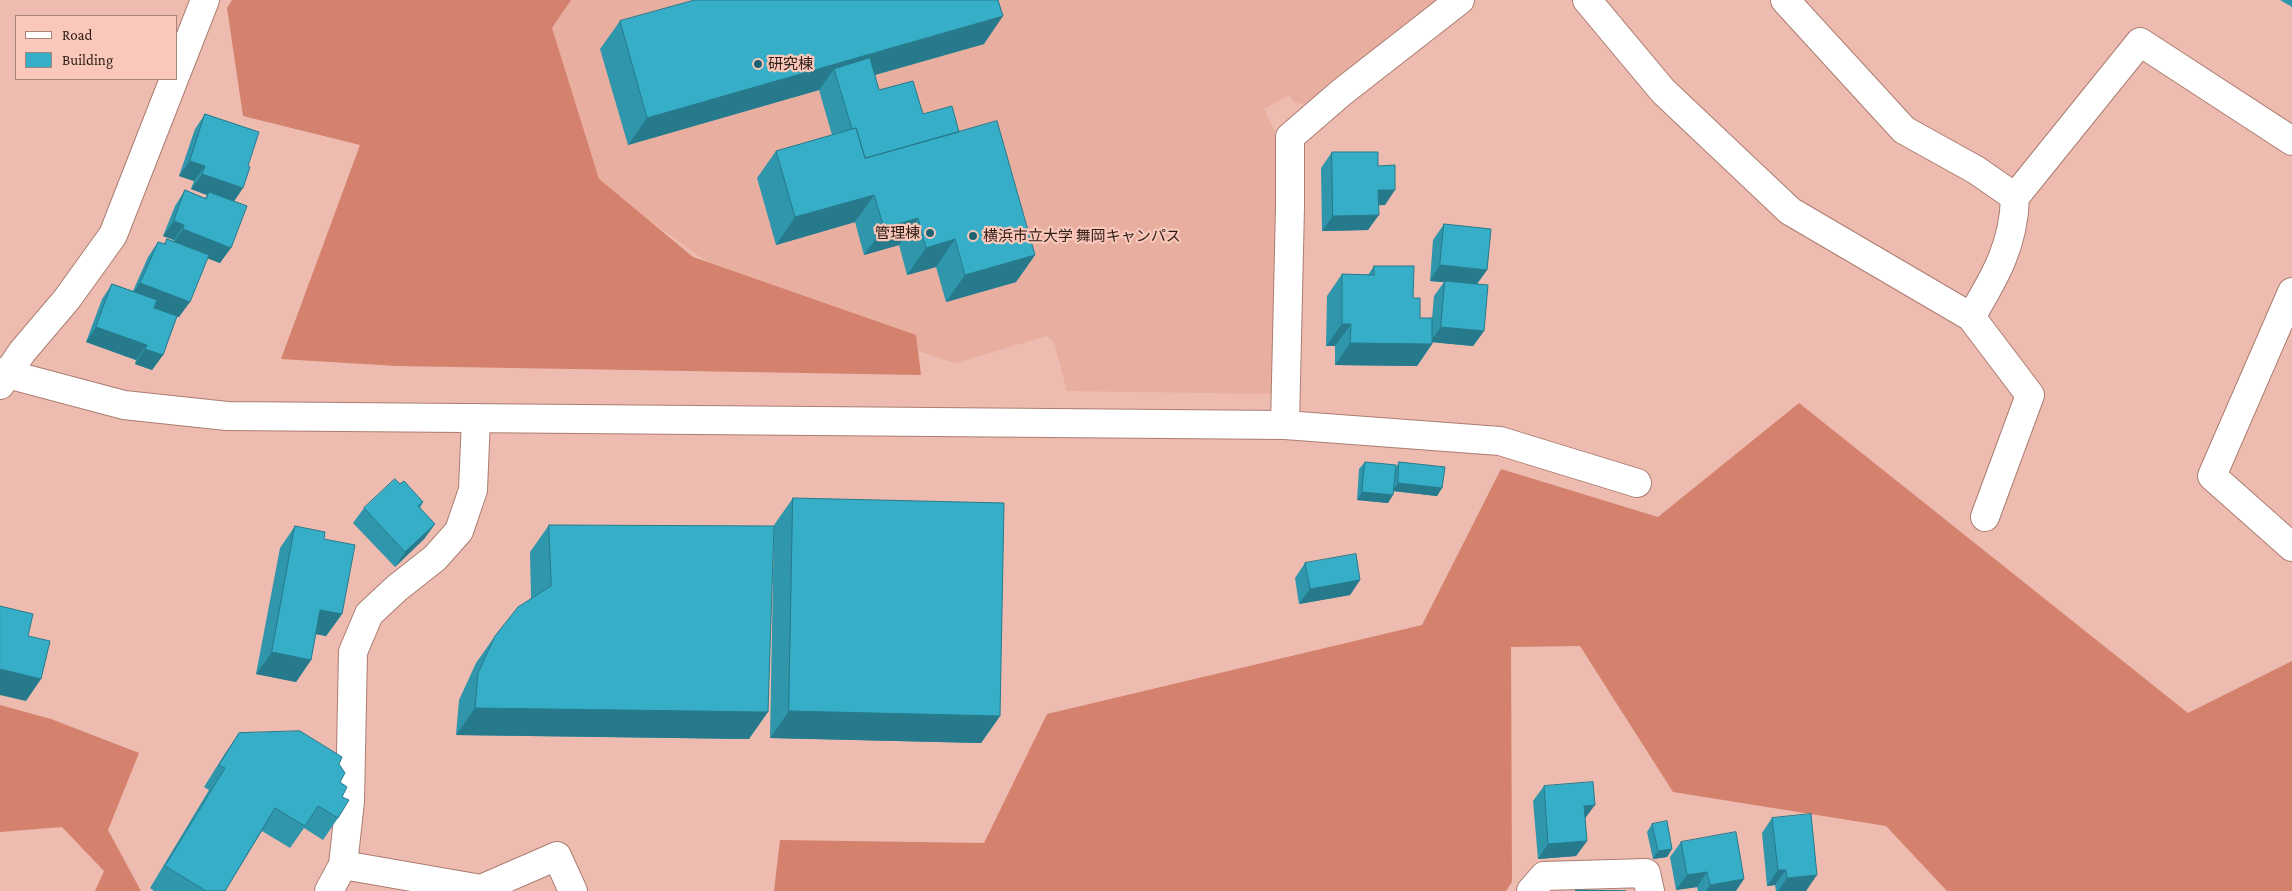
<!DOCTYPE html>
<meta charset="utf-8">
<style>
body{margin:0}
#map{position:relative;width:2292px;height:891px;overflow:hidden;background:#edbbaf;font-family:"Crimson Pro",serif}
canvas{display:block}
.legend{position:absolute;left:15px;top:15px;width:162px;height:65px;box-sizing:border-box;background:#fac8bb;border:1px solid #a88379;margin:0;padding:6px 9px;list-style:none;font-size:15px;color:#2e1c17}
.legend li{display:flex;align-items:center;gap:10px;height:25px}
.legend b{width:25px;border:1px solid #a88379}
</style>
<div id="map">
<canvas width="2292" height="891"></canvas>
<ul class="legend">
<li><b style="height:6px;background:#fff"></b>Road</li>
<li><b style="height:14px;background:#37aec7"></b>Building</li>
</ul>
</div>
<script>
const context = document.querySelector('canvas').getContext('2d');
context.lineJoin = 'round';
function fill(path, color) { context.fillStyle = color; context.fill(path, 'evenodd'); }
function strokePath(path, color, width, dash) { context.strokeStyle = color; context.lineWidth = width; context.lineCap = dash ? 'butt' : 'round'; context.setLineDash(dash || []); context.stroke(path); }
function write(font, color, halo, rows, align = 'center') {
  context.font = font + ' "Crimson Pro","Noto Sans JP",serif'; context.lineWidth = 4.5; context.setLineDash([]); context.textBaseline = 'middle'; context.strokeStyle = halo; context.fillStyle = color; for (const [text, x, y, turn = 0] of rows) {
    context.save(); context.translate(x, y); context.rotate((+turn || 0) * Math.PI / 180); context.textAlign = isNaN(turn) ? turn : align; if (halo) context.strokeText(text, 0, 0); context.fillText(text, 0, 0); context.restore();
  }
}
fill(new Path2D(`
 M559,0H1442L1312,106L1293,102L1290,95L1264,109L1276,134L1275,394L1067,391L1054,342L1047,336L955,363L759,299L583,173L543,32Z`), '#e8afa0');
fill(new Path2D(`
 M232,0H571L552,28L599,179L693,257L916,335L921,375L397,366L281,359L360,145L243,116L227,8Z
 M1799,403L2188,713L2292,661V891H1947L1886,826L1673,792L1580,646L1511,647L1512,882L1506,891H774L780,840L984,843L1047,714L1422,625L1501,469L1658,517Z
 M0,705L51,719L139,753L108,830L141,891H95L104,871L62,827L0,832Z`), '#d4816d');
const minor = new Path2D(`
 M1587,0L1663,91L1790,211L1971,317C1995,277 2014,245 2015,197L2140,42L2292,141
 M1785,0L1904,130L1976,170L2015,197
 M176,74L205,0
 M2292,292L2212,476L2292,547
 M1971,317L2030,395L1985,517
 M0,385L22,352L67,299L113,235L174,79
 M476,418L473,490L459,531L435,558L397,588L369,614L353,652L350,801L343,865L481,889L557,856L573,891
 M1285,425L1290,207V137L1342,92L1460,0
 M329,891L343,865
 M1531,891L1544,876L1646,873L1650,891`);
const tertiary = new Path2D(`
 M0,372L124,405L227,416L1285,425L1500,441L1637,483`);
strokePath(minor, '#ab7d71', 30);
strokePath(tertiary, '#ab7d71', 30);
strokePath(minor, '#fff', 28);
strokePath(tertiary, '#fff', 28);
fill(new Path2D(`
 M2280,0H2292V7Z
 M620,21L984,44L875,75L879,90L923,114L959,132L1035,255L1016,282L946,302L936,267L907,275L899,245L864,255L855,222L776,245L757,178L776,151L832,135L819,90L628,145L600,49Z
 M205,114L234,201L220,263L207,258L179,317H177L163,355L152,370L135,364L136,360L86,342L102,299L112,284L133,291L148,257L158,242L164,244L167,239L173,241L174,240L163,236L175,206L185,190L205,198L207,195L191,189L194,181L179,176L195,129Z
 M1332,152L1378,166L1385,205H1379L1368,230L1322,231L1321,168Z
 M1444,224L1487,270L1477,284L1484,331L1473,346L1432,342V344L1417,366L1335,365V346H1326L1327,296L1342,274L1368,275L1374,266L1413,298L1420,318L1432,319L1434,296L1444,282L1430,281L1433,240Z
 M1365,462L1396,467L1399,462L1442,488L1437,496L1394,491L1388,503L1357,500L1359,469Z
 M400,484L423,502L420,508L435,524L424,539L395,567L353,523L364,508Z
 M793,498L1000,716L981,743L770,738L774,525Z
 M549,525L749,739L456,735L459,700L476,663L495,636L531,598L530,552Z
 M295,526L324,539L342,614L326,636L316,634L311,660L296,682L256,674L280,548Z
 M1305,563L1360,580L1350,595L1299,604L1295,578Z
 M239,733L339,764L340,782L342,797L338,818L323,840L304,828L290,848L262,831L225,891H154L150,888L209,790L204,787L224,755Z
 M1544,786L1585,819L1587,841L1576,856L1538,859L1533,801Z
 M1772,818L1806,891H1776L1775,885L1767,886L1762,833Z
 M1652,824L1672,849L1667,857L1653,859L1647,832Z
 M1681,842L1736,891H1698L1697,887L1676,890L1670,857Z`), '#2f96ab');
fill(new Path2D(`
 M1003,16L984,44L839,85L834,69L819,90L628,145L647,118Z
 M190,161L205,166L194,181L179,176Z
 M202,174L243,188L233,203L209,192L207,195L191,189Z
 M1378,190H1395L1385,205L1368,206Z
 M874,195L855,222L776,245L795,217Z
 M1379,215L1368,230L1322,231L1333,216Z
 M918,218L899,245L864,255L884,228Z
 M174,221L184,225L174,240L163,236Z
 M183,229L231,248L220,263L172,245Z
 M955,239L936,267L907,275L926,248Z
 M1035,255L1016,282L946,302L965,275Z
 M1440,265L1487,270L1476,285L1430,281Z
 M140,283L190,302L179,317L130,298Z
 M1342,324H1351L1335,346H1326Z
 M96,327L147,345L136,360L86,342Z
 M1441,327L1484,331L1473,346L1430,342Z
 M1350,343L1432,344L1417,366L1335,365Z
 M145,349L163,355L152,370L135,364Z
 M1398,483L1442,488L1437,496L1392,491Z
 M1362,492L1393,495L1388,503L1357,500Z
 M435,524L424,539L395,567L405,552Z
 M1360,580L1350,595L1299,604L1310,589Z
 M320,610L342,614L326,636L305,632Z
 M272,652L311,660L296,682L256,674Z
 M0,669L41,679L26,701L0,695Z
 M475,708L768,712L749,739L456,735Z
 M789,711L1000,716L981,743L770,738Z
 M1595,805L1584,820V806Z
 M1587,841L1576,856L1538,859L1548,844Z
 M1672,849L1667,857L1653,859L1658,851Z
 M1778,870H1786L1775,885L1767,886Z
 M1707,872L1697,887L1676,890L1687,875Z
 M1817,875L1806,891H1778L1787,878Z
 M1744,879L1736,891H1706L1710,885Z`), '#267a8b');
const building = new Path2D(`
 M695,0H998L1003,16L647,118L620,21Z
 M870,58L879,90L913,81L923,114L952,106L959,132L865,158L856,128L852,129L834,69Z
 M205,114L259,132L248,166L250,167L243,188L202,174L205,166L190,161Z
 M997,121L1035,255L965,275L955,239L926,248L918,218L884,228L874,195L795,217L776,151L856,128L865,158Z
 M1332,152H1378V166L1395,165V190H1378L1379,215L1333,216Z
 M185,190L206,199L209,192L247,206L231,248L183,229L184,225L174,221Z
 M1444,224L1491,229L1487,270L1440,265Z
 M167,239L209,255L190,302L140,283L158,242L165,244Z
 M1374,266H1414L1413,298H1420V318H1432V344L1350,343L1351,324H1342V274L1374,275Z
 M1445,281L1488,285L1484,331L1441,327Z
 M112,284L157,300L154,308L177,316L163,355L145,349L147,345L96,327Z
 M1365,462L1396,465L1393,495L1362,492Z
 M1399,462L1445,467L1442,488L1398,483Z
 M395,479L400,484L404,481L423,502L418,506L435,524L405,552L364,508Z
 M793,498L1004,503L1000,716L789,711Z
 M549,525L774,526L768,712L475,708L478,673L495,636L518,607L551,586Z
 M295,526L325,532L324,539L355,545L342,614L320,610L311,660L272,652Z
 M1356,554L1360,580L1310,589L1305,563Z
 M0,606L33,614L28,636L50,641L41,679L0,669Z
 M300,731L342,757L339,764L345,773L340,782L347,787L342,797L349,800L338,818L318,806L305,826L275,808L225,891H206L165,866L225,768L219,765L239,733Z
 M1593,782L1595,805L1584,806L1587,841L1548,844L1544,786Z
 M1811,814L1817,875L1787,878L1786,870H1778L1772,818Z
 M1667,821L1672,849L1658,851L1652,824Z
 M1736,832L1744,879L1710,885L1707,872L1687,875L1681,842Z
 M1576,890L1626,891H1576Z`);
fill(building, '#37aec7');
strokePath(building, '#267a8b', 1);
for (const [x, y, r, color] of [
 [758,64,5,"#1b6372"],
 [930,233,5,"#1b6372"],
 [973,236,5,"#1b6372"]
]) { const dot = new Path2D(); dot.arc(x, y, r, 0, 2 * Math.PI); context.fillStyle = color; context.fill(dot); strokePath(dot, '#fac8bb', 2); }
write('15px', '#2e1c17', '#fac8bb', [
 ["研究棟",768,64],
 ["管理棟",920,233,"right"],
 ["横浜市立大学 舞岡キャンパス",983,236]
], 'left');
</script>
